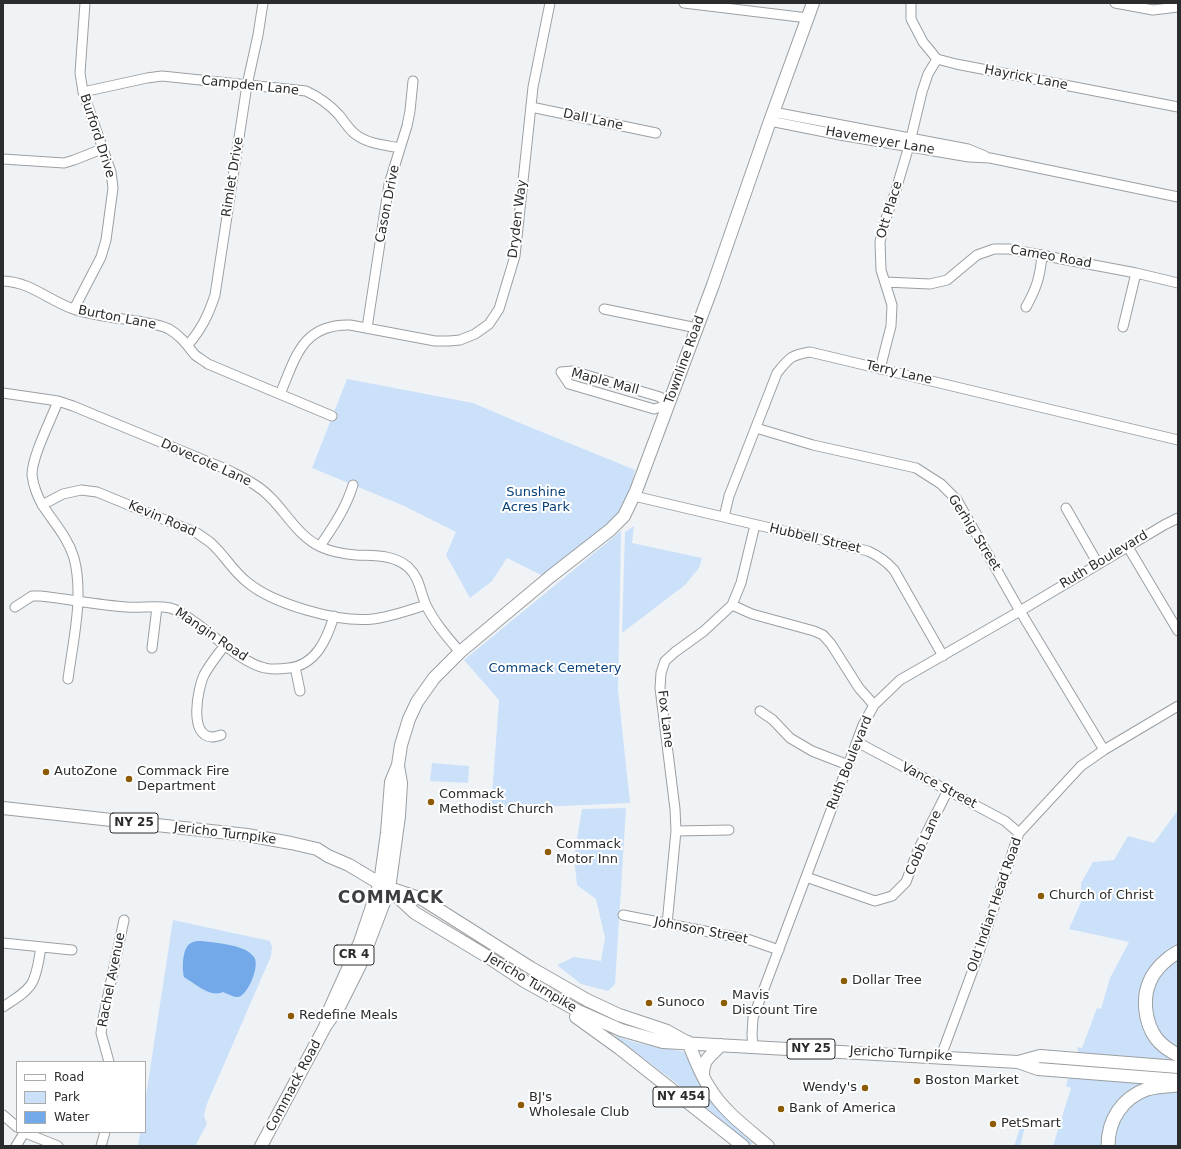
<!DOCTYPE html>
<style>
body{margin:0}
#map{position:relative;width:1181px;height:1149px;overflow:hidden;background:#f0f3f6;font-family:"DejaVu Sans",sans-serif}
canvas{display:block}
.frame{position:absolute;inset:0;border:4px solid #2a2c2d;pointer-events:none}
.legend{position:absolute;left:16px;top:1061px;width:130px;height:72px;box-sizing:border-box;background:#fff;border:1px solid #aaabab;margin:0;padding:5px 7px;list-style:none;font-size:12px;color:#2a2c2d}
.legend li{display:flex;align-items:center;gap:8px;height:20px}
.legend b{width:20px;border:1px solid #aaabab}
</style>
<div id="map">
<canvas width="1181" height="1149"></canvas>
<div class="frame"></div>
<ul class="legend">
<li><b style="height:5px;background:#fff"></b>Road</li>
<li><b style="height:11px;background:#cbe0f9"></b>Park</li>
<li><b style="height:11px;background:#73a9e9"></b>Water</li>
</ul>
</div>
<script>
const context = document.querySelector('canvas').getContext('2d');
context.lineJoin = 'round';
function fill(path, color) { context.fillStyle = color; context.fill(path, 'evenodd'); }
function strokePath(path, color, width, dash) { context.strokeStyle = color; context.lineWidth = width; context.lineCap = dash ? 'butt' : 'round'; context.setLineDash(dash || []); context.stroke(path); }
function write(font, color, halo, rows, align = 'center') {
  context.font = font + ' "DejaVu Sans",sans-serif'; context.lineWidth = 4; context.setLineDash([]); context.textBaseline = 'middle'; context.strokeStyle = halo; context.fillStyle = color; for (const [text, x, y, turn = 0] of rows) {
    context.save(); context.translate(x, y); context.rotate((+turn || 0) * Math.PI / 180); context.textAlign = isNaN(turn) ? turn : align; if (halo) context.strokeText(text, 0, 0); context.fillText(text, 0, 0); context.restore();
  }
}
fill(new Path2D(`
 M347,379L473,403L520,423L635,470L627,502L611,524L543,576L507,558L492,581L470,598L446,555L456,532L402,505L312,468Z
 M634,526L632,543L702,558L699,568L685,585L622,633L625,532Z
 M621,531L618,690L630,803L491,809L499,700L464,660Z
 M432,763L469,766L468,783L430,781Z
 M626,808L615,984L608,991L581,984L557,965L574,957L601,961L605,938L596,899L577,885L574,857L582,809Z
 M1178,810V949L1162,959L1143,1009L1178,1065L1080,1056L1077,1048L1078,1047L1082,1048L1097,1008L1101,1009L1110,978L1129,942L1069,929L1081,902V883L1093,862L1114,860L1128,836L1154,843Z
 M173,920L270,941L272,947L271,956L206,1106L204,1116L207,1124L195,1146H138L140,1132H145V1102Z
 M1178,956V1052L1161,1038L1151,1021L1149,1003L1153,982Z
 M617,1036C638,1046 662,1046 684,1052L702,1087L716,1107L753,1143L751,1145L675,1082L615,1037Z
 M1073,1075L1160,1082L1137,1089L1107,1146H1053L1071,1088L1066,1086L1068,1078H1072Z
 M1178,1090V1146H1112L1113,1126L1124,1107L1150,1091Z
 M1021,1125L1025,1127L1020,1146H1014Z`), '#cbe0f9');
fill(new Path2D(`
 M201,941C215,943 245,944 254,957C260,966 249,991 241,996C235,999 229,994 223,992C210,998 196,984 184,977C182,969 182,947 191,943C194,941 198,941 201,941Z`), '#73a9e9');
const minor = new Path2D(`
 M684,3L808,18
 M911,3V19L923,42L937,59L956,64L1178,107
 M1115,3L1153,10L1178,7
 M83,92L147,78L162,76L306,91C319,97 329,104 339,115C344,121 348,128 355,134C368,144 384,145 400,148
 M531,107L656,133
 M773,112L968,149L985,156
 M770,121L840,135L969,157L990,158L1178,197
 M3,159L64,163L74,160L102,149
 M3,281C32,282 50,302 76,310C96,316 117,318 137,321C147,323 159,324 169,329C181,336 187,345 195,355C199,358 204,361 208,364L332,416
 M885,282L930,284L947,280L977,255L994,249H1009L1136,273L1178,283
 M1026,307C1037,287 1040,277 1042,255
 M74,309L101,257L106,240L113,188L111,172L83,92L80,73L85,3
 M604,309L697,328
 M1123,327L1136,273
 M367,328L389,184L407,126L410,111L413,81
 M188,345C202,328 208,316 215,295L247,85L258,35L263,3
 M880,369L891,326L892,305L881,270L880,242L884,224L895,193L909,146L922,92L928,74L937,59
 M573,371L660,397L668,405L654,409L569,384L561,372Z
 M3,393L58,401L73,406L228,470C243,478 259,485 271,498C287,514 299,537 321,547C332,552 344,554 356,555C374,556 393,554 408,567C420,578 420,592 426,605C434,622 448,638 460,652
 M280,394C296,357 302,324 350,325L435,341H449L460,340L475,334L489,324L499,309L515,256L533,87L550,3
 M58,401C51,420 32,456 32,475C33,485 38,498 43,506C55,524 68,538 74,558C84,596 73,641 68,679
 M756,428L813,445L916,468L941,484L957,500L1020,611L1104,750
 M634,496L868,551C879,556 886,561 894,570L943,656
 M42,505L63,494L81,490L97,492L197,533C202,537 208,540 212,544C225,556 233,571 247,582C273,604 339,623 373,619C391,617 409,610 426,605
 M1066,508L1098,564
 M724,517L729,496L777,373C789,358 791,355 810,352L1178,440
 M320,546C333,527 346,508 353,485
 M1128,547L1178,631
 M732,605L752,614L814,631L823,635L831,644L859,688L874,705
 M15,607L32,596H40C69,599 98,605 127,607C142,608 156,605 170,608C179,610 189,618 196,623C216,637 242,663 265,668C273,670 281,669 289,668C316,665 327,639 334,616
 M152,648L157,607
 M295,667L300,691
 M760,711L773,720L790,738L812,751L848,765
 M221,735C218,736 214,737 212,737C188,736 198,688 204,675C210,664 218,654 225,645
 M857,742L1005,821L1019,833
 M676,831L729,830
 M806,877L875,901L892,896L906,882L918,850L948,790
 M623,915L750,940L779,950
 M667,924L676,831L675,809L660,688L661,673L665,661L675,652L704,631L732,605L741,583L755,525
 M3,943L72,950
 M3,1007C13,1000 28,992 33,981C38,970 39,958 41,947
 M753,1046L752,1035L753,1018L863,725L874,705L900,680L1020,611L1164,525L1178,518
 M941,1056L974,967L1019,833L1081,766L1104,750L1178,706
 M109,1062L101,1033L103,1019L124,920
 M3,1115L17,1127
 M23,1132L58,1146
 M16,1146L24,1133
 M101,1146L105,1132`);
const major = new Path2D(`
 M3,808L247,835L291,843L317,849L328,856L349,865L389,889L415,913L488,957L524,981L578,1011L621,1030L663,1042L1018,1062L1038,1069L1178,1080
 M392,889L422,899L531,968L587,1000L619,1015L667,1031L685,1041
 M576,1017L619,1048L743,1146
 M326,1025L328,1013L360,942L380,883L387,833L391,782L398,765L401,745L409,719L417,702L434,678L460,652L551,576L610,530L624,516L636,491L713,285L770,121L813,3
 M688,1042C694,1057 700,1073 709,1087C723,1111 747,1128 768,1146
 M1018,1062L1040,1056L1178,1067
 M703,1076C703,1058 710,1057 721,1045
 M261,1146L326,1025L339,1007L360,965L389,889L399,816L401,783L398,766`);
const highway = new Path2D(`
 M1178,952C1167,958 1155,969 1150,981C1142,998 1145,1023 1156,1038C1162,1046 1170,1051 1178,1055
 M1108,1146C1108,1120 1122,1098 1147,1089C1157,1086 1168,1086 1178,1085`);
strokePath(minor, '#9c9fa2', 11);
strokePath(major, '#9c9fa2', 14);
strokePath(highway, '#9c9fa2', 15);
strokePath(minor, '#fff', 9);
strokePath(major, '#fff', 12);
strokePath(highway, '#fff', 13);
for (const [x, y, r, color] of [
 [46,772,4,"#8c5b03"],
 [129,779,4,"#8c5b03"],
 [431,802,4,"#8c5b03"],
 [548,852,4,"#8c5b03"],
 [1041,896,4,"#8c5b03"],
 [844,981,4,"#8c5b03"],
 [649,1003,4,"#8c5b03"],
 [724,1003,4,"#8c5b03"],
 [291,1016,4,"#8c5b03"],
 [917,1081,4,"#8c5b03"],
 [865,1088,4,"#8c5b03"],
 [521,1105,4,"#8c5b03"],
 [781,1109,4,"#8c5b03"],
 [993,1124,4,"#8c5b03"]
]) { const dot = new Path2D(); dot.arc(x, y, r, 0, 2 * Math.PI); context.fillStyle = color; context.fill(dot); strokePath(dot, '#fff', 1.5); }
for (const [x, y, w] of [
 [134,823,48],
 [354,955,40],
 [811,1049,48],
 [681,1097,56]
]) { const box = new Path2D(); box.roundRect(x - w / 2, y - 10, w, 20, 3); context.fillStyle = '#fff'; context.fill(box); strokePath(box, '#2a2c2d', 1); }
write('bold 12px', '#2a2c2d', null, [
 ["NY 25",134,823],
 ["CR 4",354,955],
 ["NY 25",811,1049],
 ["NY 454",681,1097]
]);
write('13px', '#2a2c2d', '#fff', [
 ["Hayrick Lane",1026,78,11],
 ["Campden Lane",250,86,6],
 ["Dall Lane",593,120,12],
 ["Burford Drive",97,136,72],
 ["Havemeyer Lane",880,141,10],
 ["Rimlet Drive",233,177,-81],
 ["Cason Drive",388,204,-79],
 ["Ott Place",890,210,-73],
 ["Dryden Way",518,219,-83],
 ["Cameo Road",1051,257,10],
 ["Burton Lane",117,318,11],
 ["Townline Road",685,360,-70],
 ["Terry Lane",899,373,13],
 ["Maple Mall",605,382,15],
 ["Dovecote Lane",206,463,24],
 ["Kevin Road",162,519,23],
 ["Gerhig Street",974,533,58],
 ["Hubbell Street",815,539,13],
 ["Ruth Boulevard",1104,560,-31],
 ["Mangin Road",211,635,34],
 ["Fox Lane",665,719,83],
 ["Ruth Boulevard",850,763,-68],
 ["Vance Street",939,786,28],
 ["Jericho Turnpike",225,834,7],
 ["Cobb Lane",924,843,-66],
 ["Old Indian Head Road",995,905,-71],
 ["Johnson Street",701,931,11],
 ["Rachel Avenue",112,980,-79],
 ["Jericho Turnpike",531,983,31],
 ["Jericho Turnpike",901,1054,3],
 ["Commack Road",294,1086,-62]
]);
write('13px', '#07417a', '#fff', [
 ["Sunshine",536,493],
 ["Acres Park",536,508],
 ["Commack Cemetery",555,669]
]);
write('13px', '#2a2c2d', '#fff', [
 ["AutoZone",54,772],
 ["Commack Fire",137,772],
 ["Department",137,787],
 ["Commack",439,795],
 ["Methodist Church",439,810],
 ["Commack",556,845],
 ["Motor Inn",556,860],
 ["Church of Christ",1049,896],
 ["Dollar Tree",852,981],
 ["Mavis",732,996],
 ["Discount Tire",732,1011],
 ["Sunoco",657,1003],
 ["Redefine Meals",299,1016],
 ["Boston Market",925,1081],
 ["Wendy's",857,1088,"right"],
 ["BJ's",529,1098],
 ["Wholesale Club",529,1113],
 ["Bank of America",789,1109],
 ["PetSmart",1001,1124]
], 'left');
context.letterSpacing = '1px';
write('bold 17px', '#3c3e41', '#fff', [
 ["COMMACK",391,899]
]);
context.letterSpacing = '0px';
</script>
